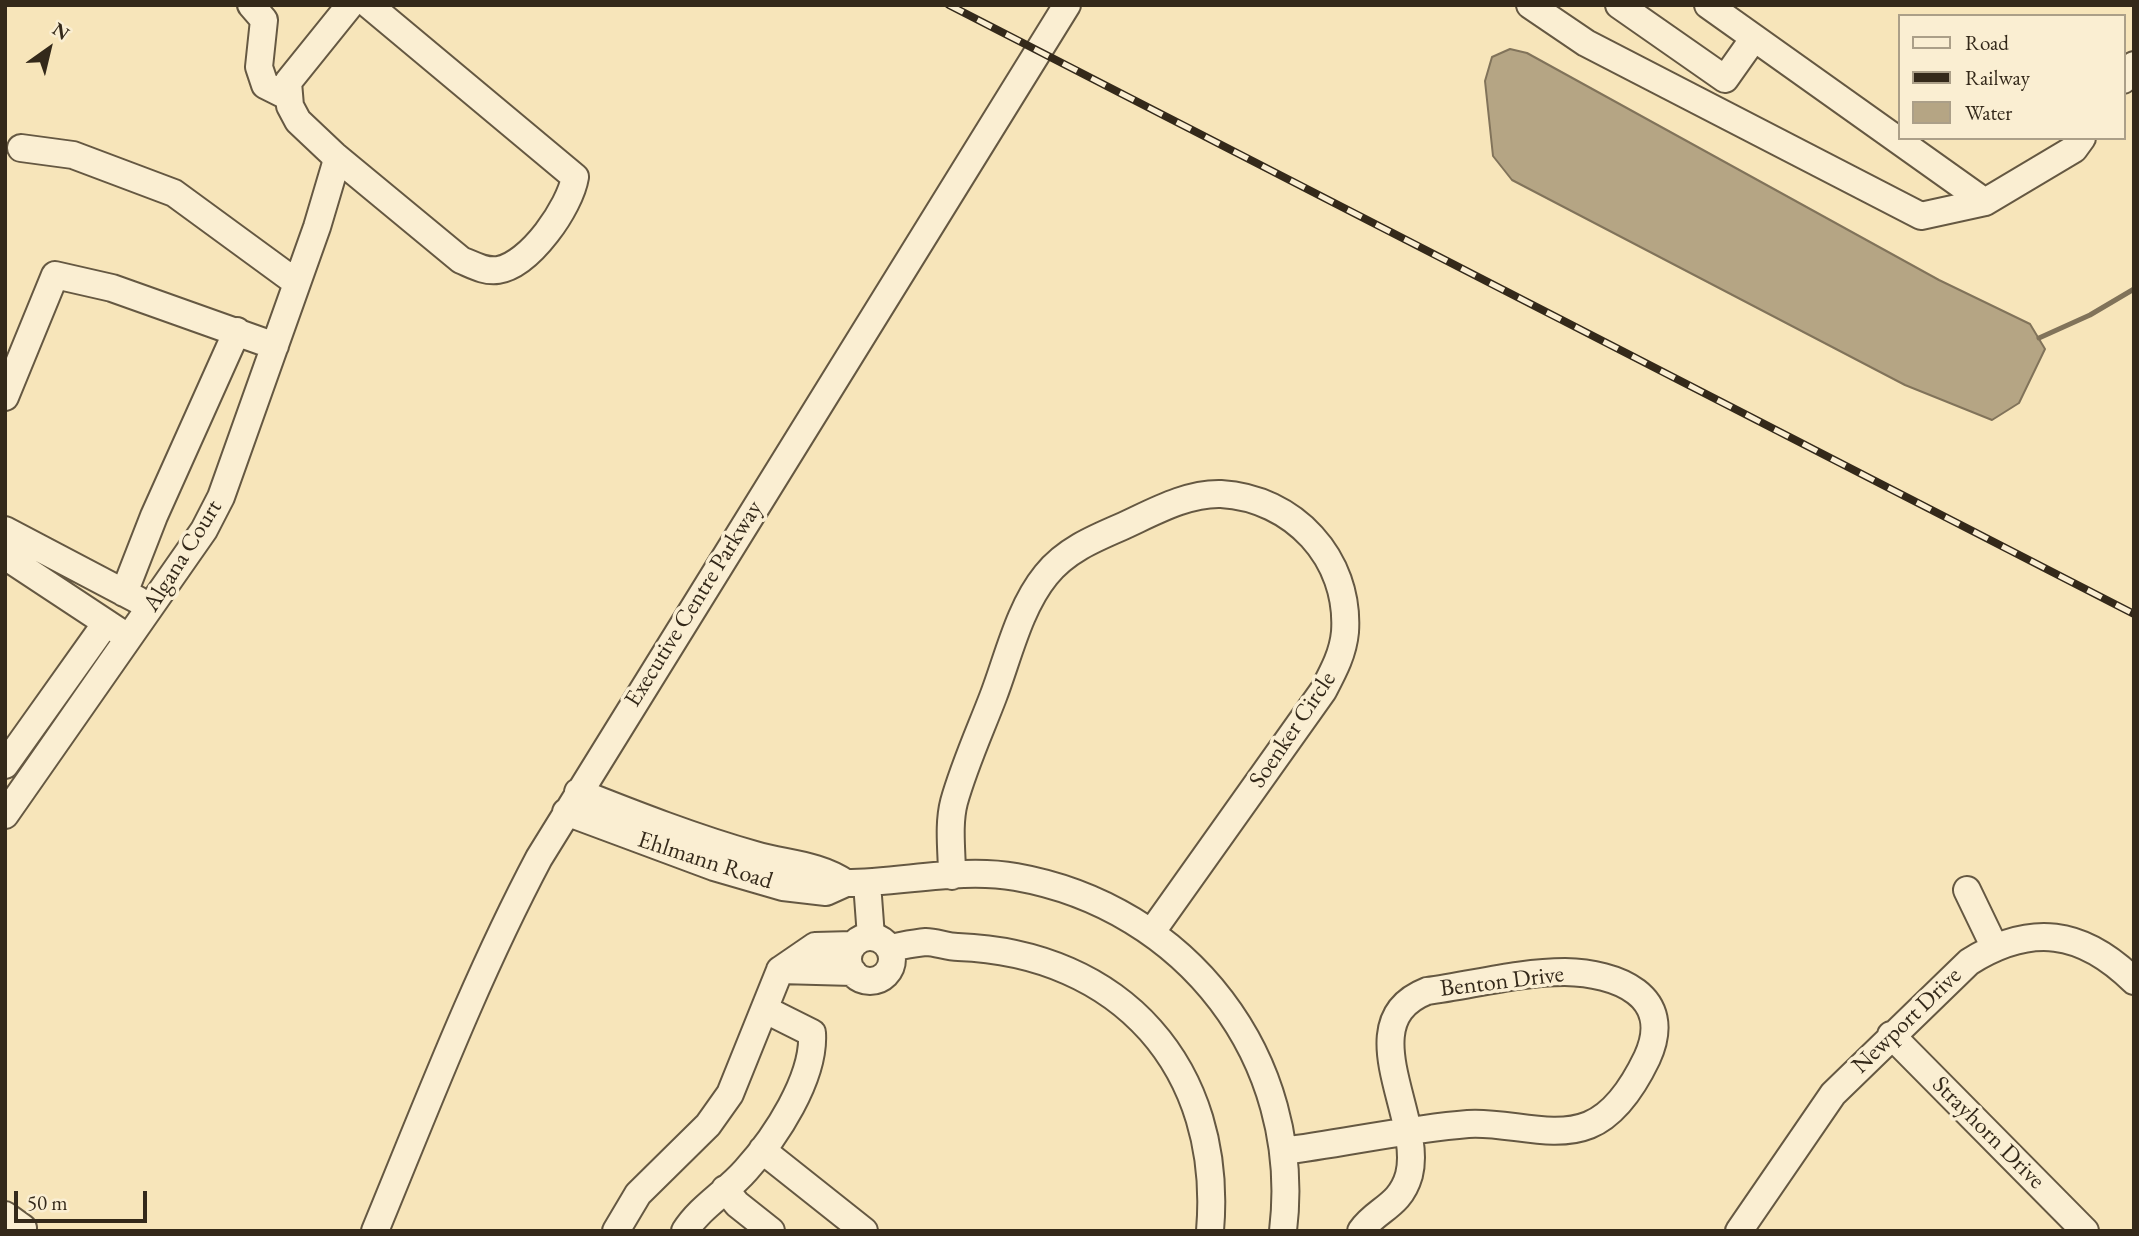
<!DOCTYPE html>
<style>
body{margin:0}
#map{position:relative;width:2139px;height:1236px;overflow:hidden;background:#f7e5ba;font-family:"EB Garamond",serif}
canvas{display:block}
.frame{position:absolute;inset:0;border:7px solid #34291a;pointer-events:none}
.legend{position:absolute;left:1898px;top:14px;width:228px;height:126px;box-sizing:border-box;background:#faeed2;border:2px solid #ab9f88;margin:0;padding:9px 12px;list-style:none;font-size:21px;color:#34291a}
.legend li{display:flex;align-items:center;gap:14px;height:35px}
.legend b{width:35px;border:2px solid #ab9f88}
.north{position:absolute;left:14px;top:14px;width:70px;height:70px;-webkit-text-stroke:5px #faeed2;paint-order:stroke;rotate:34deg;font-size:19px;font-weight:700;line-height:28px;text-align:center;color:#34291a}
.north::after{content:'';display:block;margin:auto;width:24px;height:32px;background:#34291a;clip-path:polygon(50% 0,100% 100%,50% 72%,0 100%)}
.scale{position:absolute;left:14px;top:1191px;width:133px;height:32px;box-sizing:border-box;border:4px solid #34291a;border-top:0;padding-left:9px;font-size:21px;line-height:24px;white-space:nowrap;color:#34291a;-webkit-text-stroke:5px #faeed2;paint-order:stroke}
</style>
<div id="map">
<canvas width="2139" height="1236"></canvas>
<div class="frame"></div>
<ul class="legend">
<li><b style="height:9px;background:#faeed2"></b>Road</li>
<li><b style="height:9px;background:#34291a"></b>Railway</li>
<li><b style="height:19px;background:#b5a584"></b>Water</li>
</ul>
<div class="north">N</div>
<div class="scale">50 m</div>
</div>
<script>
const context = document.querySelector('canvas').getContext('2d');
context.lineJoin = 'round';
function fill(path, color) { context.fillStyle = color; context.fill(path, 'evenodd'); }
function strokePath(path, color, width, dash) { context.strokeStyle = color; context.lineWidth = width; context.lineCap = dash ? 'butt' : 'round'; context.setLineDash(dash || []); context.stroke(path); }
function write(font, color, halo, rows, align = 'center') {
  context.font = font + ' "EB Garamond",serif'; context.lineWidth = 7; context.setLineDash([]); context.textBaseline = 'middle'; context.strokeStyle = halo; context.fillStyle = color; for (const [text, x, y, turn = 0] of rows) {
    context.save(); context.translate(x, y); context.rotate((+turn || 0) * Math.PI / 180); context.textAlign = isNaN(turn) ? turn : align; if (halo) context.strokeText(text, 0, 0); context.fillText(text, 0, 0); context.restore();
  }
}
const water = new Path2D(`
 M1510,49L1527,53L1939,280L2030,324L2045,349L2019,403L1992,420L1905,385L1512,180L1493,156L1485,81L1492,57Z`);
fill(water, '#b5a584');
strokePath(water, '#81735a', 2);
strokePath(new Path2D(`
 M2039,338L2090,315L2134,289`), '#81735a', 5);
const minor = new Path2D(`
 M251,5L264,20L259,67L265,85L287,96
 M350,5L288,82L290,106L298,121L334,155L461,260C473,265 485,272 498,270C530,265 570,207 575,177L369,5
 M1530,5L1586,43L1921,216L1985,202
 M1619,5L1725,79L1754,38
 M1708,5L1985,202L2074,149L2082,138
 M2123,80L2134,65
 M21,148L73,155L174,193L297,283
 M5,397L55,275L112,288L275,346
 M5,530L138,600
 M5,556L120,632
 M124,593L154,516L237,331
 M5,765L106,623
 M578,792C636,815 695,838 755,855C786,864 818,864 846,883
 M566,812L714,867L783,887L826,892L846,883C902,883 960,867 1016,877C1186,907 1304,1058 1283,1231
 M5,815L204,530L221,497L317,227L336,163L334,155
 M952,876C952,852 948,825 954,802C964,766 980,731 993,697C1008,658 1019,608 1046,575C1065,551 1093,539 1121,527C1152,513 1186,493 1221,494C1293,498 1350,558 1345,632C1343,654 1333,672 1323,691L1151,933
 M867,883L871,937
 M1967,890L1994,946
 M848 959a22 22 0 1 1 44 0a22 22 0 1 1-44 0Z
 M889,948C901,946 914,943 926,942C936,942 947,947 958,947C1121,953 1224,1068 1210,1231
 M780,970L853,972
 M1891,1035L2085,1231
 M762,1150L864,1231
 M1283,1151C1345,1143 1406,1129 1468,1124C1507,1121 1552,1140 1589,1125C1616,1114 1635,1083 1647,1058C1676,995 1616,973 1565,972C1519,972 1472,985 1427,991C1348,1022 1424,1117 1409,1175C1400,1207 1376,1209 1361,1231
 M725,1189L737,1204L771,1231
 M5,1215L23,1228
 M375,1231C427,1105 475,979 539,858L1067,5
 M616,1231L638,1194L708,1125L730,1094L780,970L815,946L853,945
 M685,1231C700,1207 727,1192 746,1170C775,1138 815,1078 812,1033L766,1010
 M1739,1231L1833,1094L1969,962C2031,923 2082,930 2134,981`);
strokePath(minor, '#655842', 30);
strokePath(minor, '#faeed2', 26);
const rail = new Path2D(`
 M949,5L2134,614`);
strokePath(rail, '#34291a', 8);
strokePath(rail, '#faeed2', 5, [16]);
write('24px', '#34291a', '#faeed2', [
 ["Algana Court",183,556,-58],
 ["Executive Centre Parkway",694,604,-58],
 ["Soenker Circle",1293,730,-56],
 ["Ehlmann Road",705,861,18],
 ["Benton Drive",1502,982,-7],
 ["Newport Drive",1907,1021,-44],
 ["Strayhorn Drive",1988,1133,45]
]);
</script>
